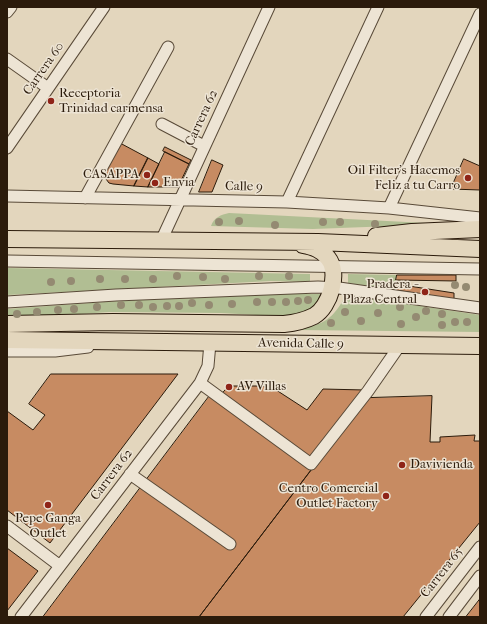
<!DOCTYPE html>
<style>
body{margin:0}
#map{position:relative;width:487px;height:624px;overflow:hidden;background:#e3d6bd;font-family:"IM FELL French Canon",serif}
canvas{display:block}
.frame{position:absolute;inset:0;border:8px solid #2b1b0b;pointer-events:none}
</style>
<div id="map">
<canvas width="487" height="624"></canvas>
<div class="frame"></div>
</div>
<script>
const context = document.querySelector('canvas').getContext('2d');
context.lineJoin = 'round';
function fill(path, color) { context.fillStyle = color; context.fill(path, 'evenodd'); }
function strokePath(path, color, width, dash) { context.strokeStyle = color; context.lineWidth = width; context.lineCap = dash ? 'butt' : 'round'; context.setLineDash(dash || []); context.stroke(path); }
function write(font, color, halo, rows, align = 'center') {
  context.font = font + ' "IM FELL French Canon",serif'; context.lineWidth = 3; context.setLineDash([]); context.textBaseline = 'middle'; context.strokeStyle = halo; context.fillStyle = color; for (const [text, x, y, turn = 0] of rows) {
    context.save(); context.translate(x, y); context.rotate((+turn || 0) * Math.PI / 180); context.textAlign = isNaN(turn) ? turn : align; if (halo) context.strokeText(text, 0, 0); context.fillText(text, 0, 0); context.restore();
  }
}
fill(new Path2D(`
 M229,213L446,224L313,229L211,226C214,217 221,215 229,213Z
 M7,268L310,274V282L271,281L7,295Z
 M348,274L397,275L395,290L348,283Z
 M247,294H321L316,306L310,310L292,317L221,313L109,312L7,319V309L132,300L198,298Z
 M346,295L480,315V332L298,330C326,323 332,320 346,295Z`), '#b1be93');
const building = new Path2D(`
 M120,143L148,158L134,186L113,184L109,183L106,179L104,173Z
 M165,147L191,160L189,164L163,151Z
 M165,152L189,164L178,187H148Z
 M148,158L159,164L148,187L134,186Z
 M464,159L480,166V190L451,189Z
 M212,160L223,165L212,192H199Z
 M397,275H456V281L396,280Z
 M396,284L454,293V299L395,290Z
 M51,374H178L50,543L7,510V411L33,430L45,415L29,404Z
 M229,386H270L307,410L323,389L365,390L310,458L221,395Z
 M211,394L311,470L199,617H43Z
 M432,396L430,442H440V437L475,435L474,441H480V522L403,617H199L366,398Z
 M7,548L38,571L7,611Z
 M480,599V617H466Z`);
fill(building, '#c78b62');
strokePath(building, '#2b1b0b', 1);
const minor = new Path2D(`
 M7,12L11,7
 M7,59L48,88
 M162,124L204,146
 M7,148L104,7
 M7,196L287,202L389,208L480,218
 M85,198L168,47
 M287,202L378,7
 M389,208L480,14
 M161,241L269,7
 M7,261L480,269
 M7,302L116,295L318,287L339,288L480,308
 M7,351H55L88,347
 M200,383L311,464L368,391L400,345
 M130,474L230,544
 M7,526L60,566
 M21,617L200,383L208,366L210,343
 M426,617L480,547
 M449,617L480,576`);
const highway = new Path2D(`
 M376,236L412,232L480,229
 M7,239L318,242L480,249
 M7,324L113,322L284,324C294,323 304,321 314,316C330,307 340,273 328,258C321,249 313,247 303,245
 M7,340L480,346`);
strokePath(minor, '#594a38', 13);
strokePath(highway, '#2b1b0b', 18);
strokePath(minor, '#ede4d4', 11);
strokePath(highway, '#e3d6bd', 16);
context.fillStyle = '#948a72';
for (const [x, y] of [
 [239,221],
 [219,222],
 [323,222],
 [340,222],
 [375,224],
 [275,225],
 [177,276],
 [259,276],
 [289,276],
 [203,277],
 [100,279],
 [125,279],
 [153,279],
 [225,279],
 [71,281],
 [51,282],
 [455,285],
 [466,287],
 [308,300],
 [358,300],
 [298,301],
 [257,302],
 [272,302],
 [286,302],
 [192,303],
 [232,304],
 [121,305],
 [139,305],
 [209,305],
 [167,306],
 [179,306],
 [97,307],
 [153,307],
 [400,307],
 [74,309],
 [58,310],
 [426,311],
 [37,312],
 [345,312],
 [378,313],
 [17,314],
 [442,314],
 [416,317],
 [361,321],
 [455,322],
 [467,322],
 [331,323],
 [401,324],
 [442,325]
]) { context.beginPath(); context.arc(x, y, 4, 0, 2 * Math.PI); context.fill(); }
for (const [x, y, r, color] of [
 [51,101,4,"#8f2418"],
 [147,175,4,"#8f2418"],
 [468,178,4,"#8f2418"],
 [155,183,4,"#8f2418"],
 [425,292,4,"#8f2418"],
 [229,387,4,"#8f2418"],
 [402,465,4,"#8f2418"],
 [386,496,4,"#8f2418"],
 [48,505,4,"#8f2418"]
]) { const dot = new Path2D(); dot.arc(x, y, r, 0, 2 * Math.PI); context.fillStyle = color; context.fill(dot); strokePath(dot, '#ede4d4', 1.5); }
write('13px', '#2b1b0b', '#ede4d4', [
 ["Carrera 60",44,69,-55],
 ["Carrera 62",202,118,-65],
 ["Calle 9",244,187,1],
 ["Avenida Calle 9",301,344,1],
 ["Carrera 62",112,475,-53],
 ["Carrera 65",442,573,-52]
]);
write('13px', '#2b1b0b', '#ede4d4', [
 ["Receptoria",59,94],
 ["Trinidad carmensa",59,109],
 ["Oil Filter's Hacemos",460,171,"right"],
 ["Feliz a tu Carro",460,186,"right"],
 ["CASAPPA",139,175,"right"],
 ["Envia",163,183],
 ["Pradera -",417,285,"right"],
 ["Plaza Central",417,300,"right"],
 ["AV Villas",237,387],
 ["Davivienda",410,465],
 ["Centro Comercial",378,489,"right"],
 ["Outlet Factory",378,504,"right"],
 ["Pepe Ganga",48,519,"center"],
 ["Outlet",48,534,"center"]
], 'left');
</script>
